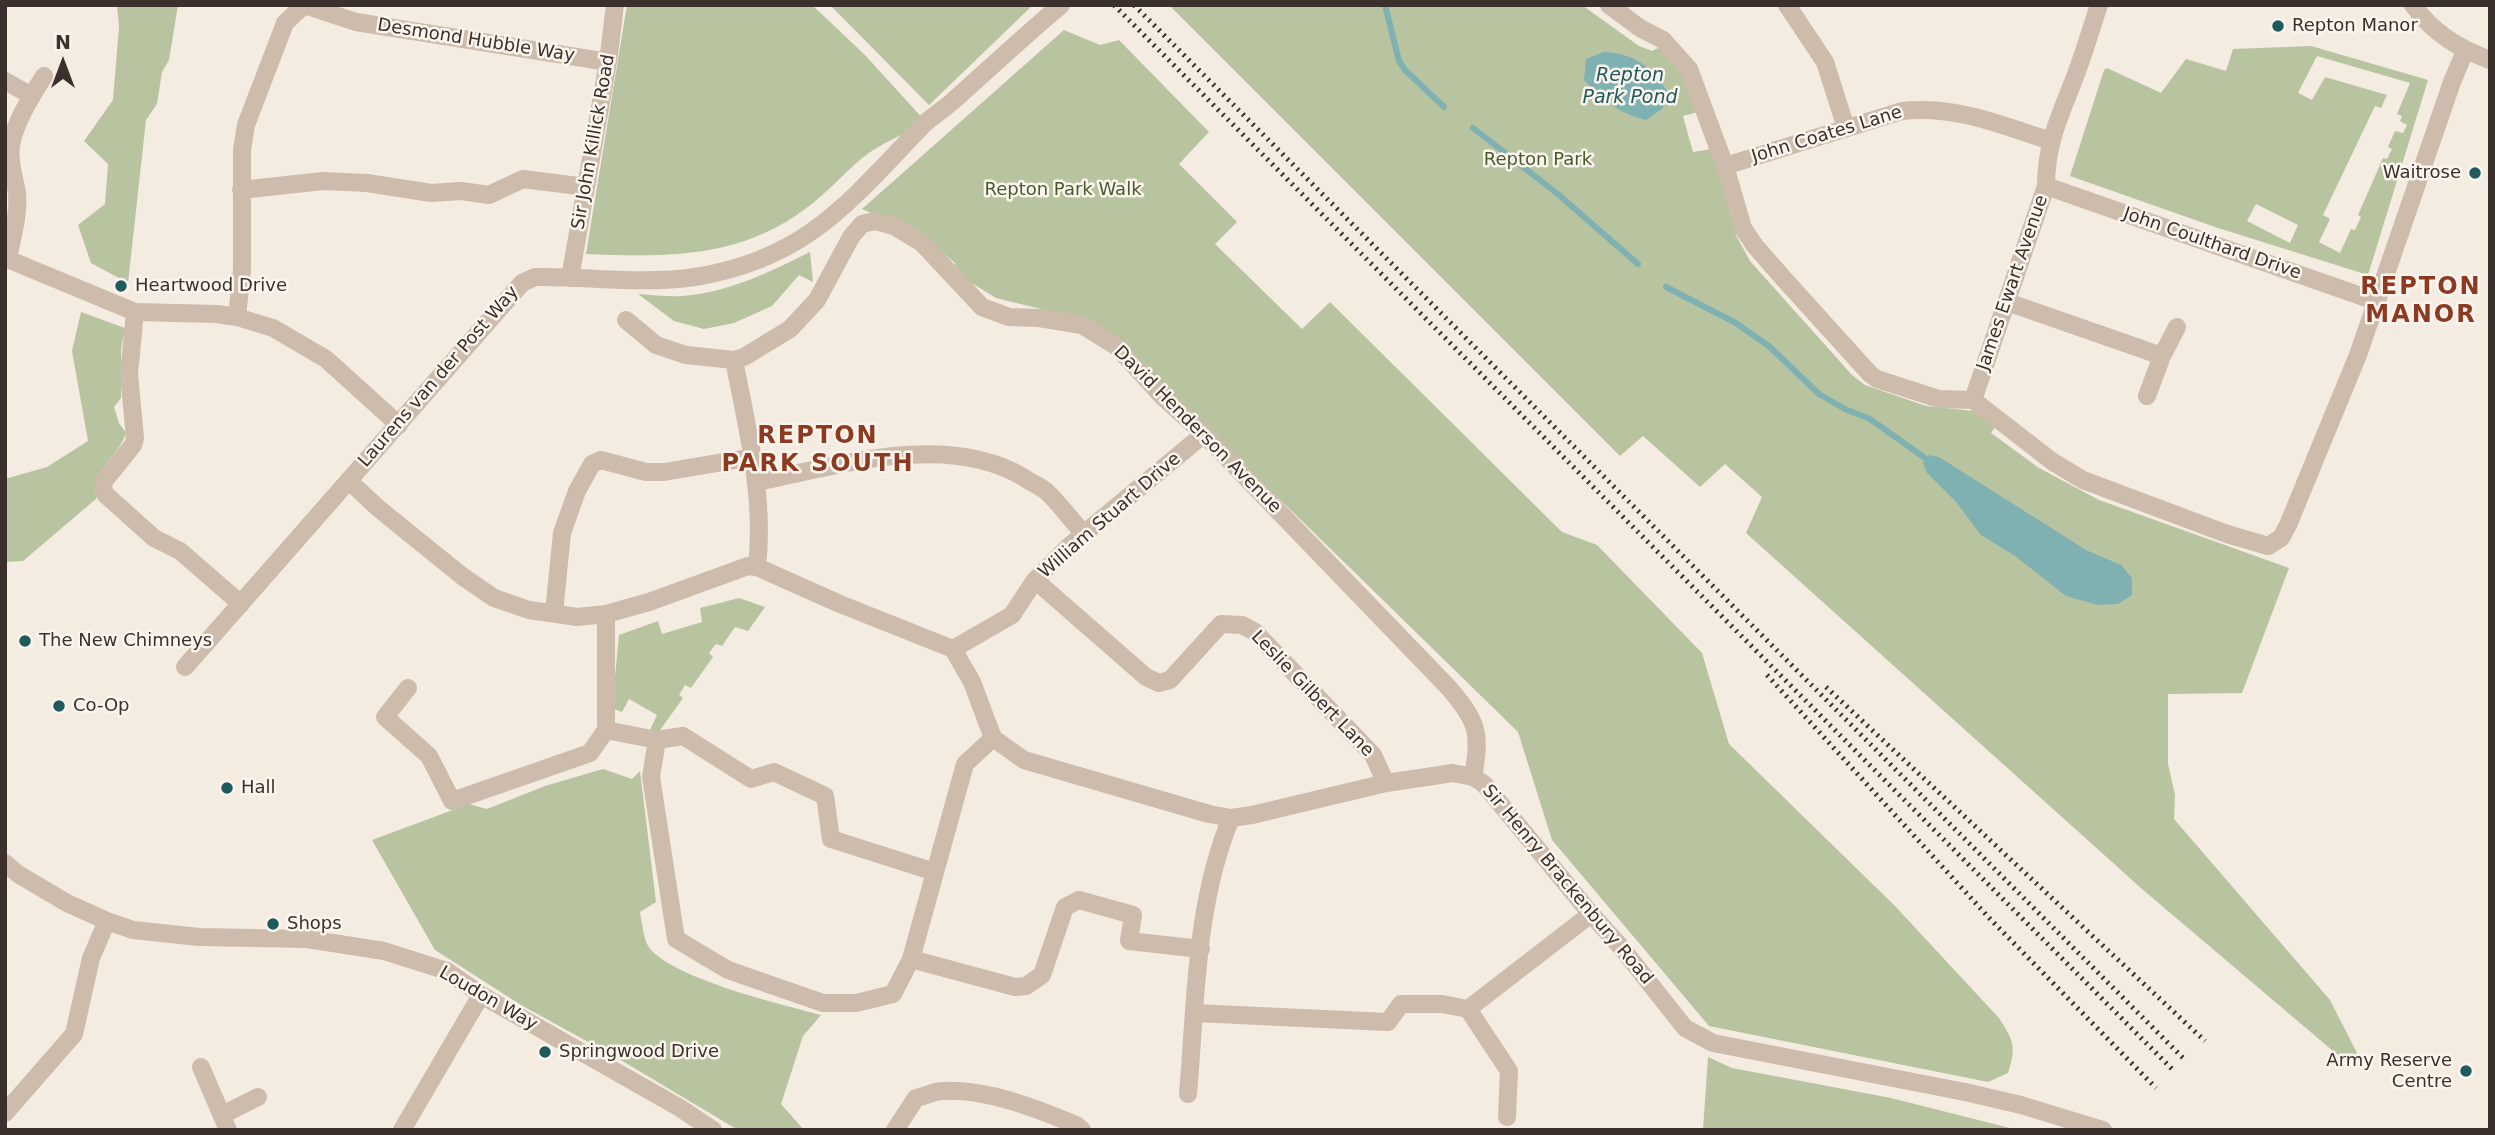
<!DOCTYPE html>
<style>
body{margin:0}
#map{position:relative;width:2495px;height:1135px;overflow:hidden;background:#f4ebe1;font-family:"DejaVu Sans",sans-serif}
canvas{display:block}
.frame{position:absolute;inset:0;border:7px solid #3b302b;pointer-events:none}
.north{position:absolute;left:28px;top:28px;width:70px;height:70px;-webkit-text-stroke:5px #fbf5ee;paint-order:stroke;rotate:0deg;font-size:19px;font-weight:700;line-height:28px;text-align:center;color:#3b302b}
.north::after{content:'';display:block;margin:auto;width:24px;height:32px;background:#3b302b;clip-path:polygon(50% 0,100% 100%,50% 72%,0 100%)}
</style>
<div id="map">
<canvas width="2495" height="1135"></canvas>
<div class="frame"></div>
<div class="north">N</div>
</div>
<script>
const context = document.querySelector('canvas').getContext('2d');
context.lineJoin = 'round';
function fill(path, color) { context.fillStyle = color; context.fill(path, 'evenodd'); }
function strokePath(path, color, width, dash) { context.strokeStyle = color; context.lineWidth = width; context.lineCap = dash ? 'butt' : 'round'; context.setLineDash(dash || []); context.stroke(path); }
function write(font, color, halo, rows, align = 'center') {
  context.font = font + ' "DejaVu Sans",sans-serif'; context.lineWidth = 5; context.setLineDash([]); context.textBaseline = 'middle'; context.strokeStyle = halo; context.fillStyle = color; for (const [text, x, y, turn = 0] of rows) {
    context.save(); context.translate(x, y); context.rotate((+turn || 0) * Math.PI / 180); context.textAlign = isNaN(turn) ? turn : align; if (halo) context.strokeText(text, 0, 0); context.fillText(text, 0, 0); context.restore();
  }
}
fill(new Path2D(`
 M117,5H178L169,60L162,72L157,104L146,120L128,283L91,263L78,225L105,204L108,164L84,141L113,100L119,27Z
 M627,5H812L864,54L926,122C905,134 879,144 861,159C842,175 826,194 805,209C738,259 666,257 586,254Z
 M830,5H1033L929,105Z
 M1169,5H1582L1639,46L1652,51L1660,47L1682,71L1698,112L1683,116L1693,152L1712,149L1736,235L1750,261L1852,375L1865,385L1926,406L1974,411L1995,427L1991,433L2039,468L2099,500L2289,568L2242,693L2168,694V764L2175,795L2174,819L2330,1000L2357,1053L2346,1062L2142,889L1746,533L1762,497L1725,464L1700,487L1643,436L1620,456Z
 M1064,30L1100,45L1119,40L1209,132L1179,164L1237,222L1215,244L1302,329L1330,302L1562,532L1597,545L1702,653L1729,744L1894,905L1999,1018C2013,1040 2017,1047 2008,1073L1988,1082L1709,1026L1552,840L1518,732L1130,353L1074,317L996,298L957,274L955,263L925,237L862,209Z
 M2311,46L2428,80L2368,275L2218,228L2070,176L2104,70L2107,68L2161,93L2186,59L2226,71L2233,49ZM2317,56L2410,83L2397,114L2402,116L2400,121L2407,125L2403,133L2395,131L2388,147L2392,149L2387,159L2383,158L2358,215L2361,217L2355,230L2351,229L2340,253L2319,242L2330,219L2323,215L2375,106L2381,108L2387,95L2325,77L2312,100L2298,93ZM2256,204L2298,225L2290,243L2247,221Z
 M810,252L813,282L799,275L772,306L734,323L704,329L674,321L638,294C653,295 668,297 682,296C727,293 770,272 810,252Z
 M81,312L125,328L121,349V398L114,407L119,423L126,433C119,457 87,473 97,498L23,561L5,562V479L47,467L88,441L72,351Z
 M739,598L765,607L748,631L735,627L722,646L716,644L709,653L713,657L691,688L685,685L679,695L683,698L658,733L650,730L657,715L629,699L622,712L612,708L619,635L658,621L662,634L702,622L700,608Z
 M603,769L632,779L640,771L656,902L640,912C642,922 643,935 647,944C664,977 784,1005 821,1015L803,1036L781,1104L804,1130H738L619,1059L521,1005L435,950L372,840L469,804L487,809L545,786Z
 M1708,1057L1732,1068L1891,1098L2018,1130H1703Z`), '#b8c4a0');
fill(new Path2D(`
 M1604,52C1636,54 1652,67 1669,94L1663,108L1646,120C1620,114 1602,100 1584,80L1586,59Z
 M1929,455L1939,457L2086,550L2121,565L2132,578V595L2118,604L2098,605L2066,596L2015,556L1981,535L1956,502L1927,473L1923,463Z`), '#7fb0b2');
strokePath(new Path2D(`
 M1385,5L1399,61L1405,70L1444,107
 M1473,128L1559,195L1638,264
 M1666,287L1736,323L1770,347L1819,394L1845,409L1870,419L1925,458`), '#7fb0b2', 6);
strokePath(new Path2D(`
 M304,5L356,22L608,62
 M1609,5L1640,28L1663,40L1689,69L1725,166L1743,228L1755,246L1784,279L1870,374L1877,379L1939,399L1973,400L2053,462L2083,480L2227,534L2268,546L2281,538L2288,525L2358,355L2452,82L2465,51
 M1787,5L1825,62L1846,128
 M2413,5C2433,33 2458,48 2490,60
 M5,81L32,96
 M1725,166L1902,111C1955,105 2001,125 2051,141
 M2046,186L2378,302
 M241,190L323,181L367,183L431,193L461,191L489,195L523,179L586,187
 M5,258L135,312L217,314L237,317L273,328L326,359L399,425
 M8,258C12,238 19,215 17,194C15,177 8,162 11,145C16,120 31,97 44,76
 M570,278L608,62L615,5
 M2007,302L2162,356
 M135,312L129,374L135,438L133,445L104,481L103,488L106,495L154,538L180,551L241,604
 M237,317L242,269V150L246,125L285,23L304,5
 M626,320L656,345L686,355L734,360L744,357L790,329L817,300L851,237L862,224L875,221L894,226L922,243L982,307L1009,317L1039,318L1082,325L1116,346L1162,396L1204,434L1449,688C1478,722 1481,733 1473,777
 M734,360C747,428 765,497 757,567
 M2147,396L2162,356L2177,327
 M1973,400L2046,186C2046,144 2060,115 2075,77C2084,53 2091,29 2099,5
 M349,481L378,508L462,576L494,598L529,610L577,617L606,614L649,602L748,566L757,567L840,604L953,649L972,682L993,738L1024,760L1209,814L1231,818L1252,815L1386,783L1453,773L1473,777L1484,784L1591,914L1621,947L1685,1028L1713,1043L1965,1092L2021,1105L2103,1130
 M757,482C839,465 946,432 1023,477C1030,482 1040,486 1046,491C1060,504 1072,521 1085,535
 M1035,580L1146,677L1159,683L1170,680L1221,624L1242,625L1255,632L1373,755L1386,783
 M554,613L562,533L577,491L592,464L601,460L646,472H664L753,457
 M953,649L1012,615L1035,580L1067,548L1204,434
 M185,667L522,283L535,277C589,276 641,285 695,277C807,259 850,201 924,124C933,116 944,109 953,101C989,69 1024,36 1061,5
 M408,688L385,717L429,756L452,801L590,753L606,730V614
 M606,730L657,740L683,736L751,779L774,772L825,796L831,839L935,872
 M657,740L651,777L676,939L728,970L823,1003H856L893,994L911,959L965,764L993,738
 M5,863L18,874L67,903L107,921L133,930L199,937L307,939L384,951L447,971L481,995L680,1108L713,1130
 M911,959L1015,987L1026,986L1042,975L1065,907L1079,900L1133,915L1129,941L1201,949
 M1468,1009L1509,1071L1507,1117
 M1195,1013L1388,1022L1401,1004H1442L1468,1009L1591,914
 M201,1067L228,1130
 M1188,1094C1196,1002 1195,904 1231,818
 M5,1113L74,1034L91,958L107,921
 M222,1115L258,1097
 M402,1130L481,995
 M895,1130L916,1098C925,1096 934,1091 943,1091C985,1088 1038,1109 1076,1125L1082,1130`), '#cdbbac', 18);
strokePath(new Path2D(`
 M1114,5L2173,1070
 M1134,5L2184,1059
 M1767,675L1992,921L2156,1088
 M1826,687L2205,1041`), '#3b302b', 5, [2, 5]);
for (const [x, y, r, color] of [
 [2278,26,7,"#1f5a5e"],
 [2475,173,7,"#1f5a5e"],
 [121,286,7,"#1f5a5e"],
 [25,641,7,"#1f5a5e"],
 [59,706,7,"#1f5a5e"],
 [227,788,7,"#1f5a5e"],
 [273,924,7,"#1f5a5e"],
 [545,1052,7,"#1f5a5e"],
 [2466,1071,7,"#1f5a5e"]
]) { const dot = new Path2D(); dot.arc(x, y, r, 0, 2 * Math.PI); context.fillStyle = color; context.fill(dot); strokePath(dot, '#fbf5ee', 2.5); }
write('18px', '#3b302b', '#fbf5ee', [
 ["Repton Manor",2292,26],
 ["Waitrose",2461,173,"right"],
 ["Heartwood Drive",135,286],
 ["The New Chimneys",39,641],
 ["Co-Op",73,706],
 ["Hall",241,788],
 ["Shops",287,924],
 ["Springwood Drive",559,1052],
 ["Army Reserve",2452,1061,"right"],
 ["Centre",2452,1082,"right"]
], 'left');
write('18px', '#3b302b', '#fbf5ee', [
 ["Desmond Hubble Way",476,41,9],
 ["John Coates Lane",1827,135,-17],
 ["Sir John Killick Road",594,142,-80],
 ["John Coulthard Drive",2212,244,19],
 ["James Ewart Avenue",2013,283,-71],
 ["Laurens van der Post Way",439,377,-49],
 ["David Henderson Avenue",1197,430,45],
 ["William Stuart Drive",1110,516,-41],
 ["Leslie Gilbert Lane",1312,694,46],
 ["Sir Henry Brackenbury Road",1567,885,50],
 ["Loudon Way",488,999,30]
]);
write('18px', '#4a5a2e', '#fbf5ee', [
 ["Repton Park",1538,160],
 ["Repton Park Walk",1063,190]
]);
write('italic 19px', '#1f5a5e', '#fbf5ee', [
 ["Repton",1630,76],
 ["Park Pond",1630,98]
]);
context.letterSpacing = '2px';
write('bold 24px', '#8c3b22', '#fbf5ee', [
 ["REPTON",2421,288],
 ["MANOR",2421,316],
 ["REPTON",818,437],
 ["PARK SOUTH",818,465]
]);
context.letterSpacing = '0px';
</script>
